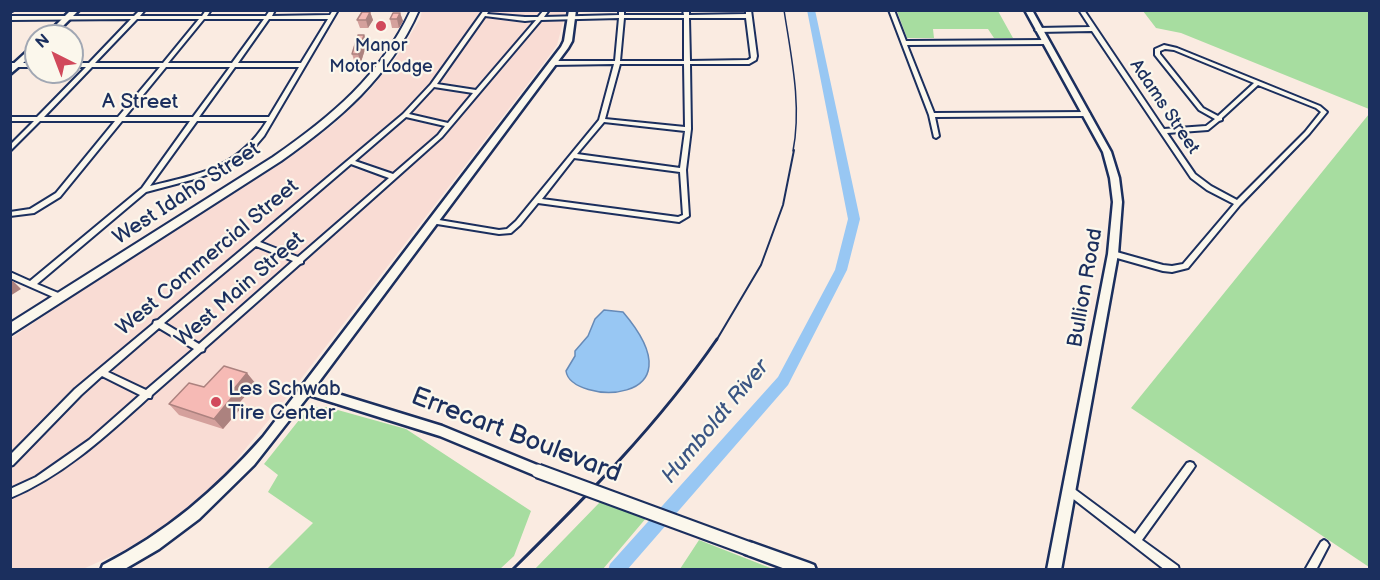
<!DOCTYPE html>
<style>
body{margin:0}
#map{position:relative;width:1380px;height:580px;overflow:hidden;background:#faebe1;font-family:"Balsamiq Sans",sans-serif}
canvas{display:block}
.frame{position:absolute;inset:0;border:12px solid #1b2f5e;pointer-events:none}
.north{position:absolute;left:24px;top:24px;width:60px;height:60px;box-sizing:border-box;background:#fbf7ec;border:2px solid #a1a7b3;border-radius:50%;rotate:318deg;font-size:16px;font-weight:700;line-height:24px;text-align:center;color:#1b2f5e}
.north::after{content:'';display:block;margin:auto;width:21px;height:27px;background:#d1495b;clip-path:polygon(50% 0,100% 100%,50% 72%,0 100%)}
</style>
<div id="map">
<canvas width="1380" height="580"></canvas>
<div class="frame"></div>
<div class="north">N</div>
</div>
<script>
const context = document.querySelector('canvas').getContext('2d');
context.lineJoin = 'round';
function fill(path, color) { context.fillStyle = color; context.fill(path, 'evenodd'); }
function strokePath(path, color, width, dash) { context.strokeStyle = color; context.lineWidth = width; context.lineCap = dash ? 'butt' : 'round'; context.setLineDash(dash || []); context.stroke(path); }
function write(font, color, halo, rows, align = 'center') {
  context.font = font + ' "Balsamiq Sans",sans-serif'; context.lineWidth = 4.5; context.setLineDash([]); context.textBaseline = 'middle'; context.strokeStyle = halo; context.fillStyle = color; for (const [text, x, y, turn = 0] of rows) {
    context.save(); context.translate(x, y); context.rotate((+turn || 0) * Math.PI / 180); context.textAlign = isNaN(turn) ? turn : align; if (halo) context.strokeText(text, 0, 0); context.fillText(text, 0, 0); context.restore();
  }
}
fill(new Path2D(`
 M422,11H566L557,45L547,59L277,410L220,480L169,523L125,550L83,569H11L10,339L58,306L288,159L334,124L369,91L398,55L420,19Z`), '#f9dcd4');
fill(new Path2D(`
 M897,11H998L1013,38H994L988,29H933L934,38H907Z
 M1143,11H1369V109L1181,33L1156,28Z
 M1369,114V567L1131,408Z
 M316,407H327L406,429L531,511L514,556L500,569H267L313,523L268,492L278,475L264,464L303,415Z
 M600,502L647,517L603,569L534,570Z
 M699,540L773,569H680Z`), '#a7dda0');
const water = new Path2D(`
 M604,310L623,312C704,407 571,405 566,371L575,356V351L588,336L595,319Z`);
fill(water, '#98c7f3');
strokePath(water, '#668ab7', 1.5);
fill(new Path2D(`
 M807,10H815L860,219L847,270L788,385L627,570H608L610,564L778,377L835,270L848,219Z`), '#98c7f3');
const street = new Path2D(`
 M10,10H14L10,12Z
 M140,10H145L140,16H202L206,10H211L207,16H266L270,10H275L272,16L330,15L333,10H338L264,136L252,150L239,160L225,168L195,179L146,192L37,284L63,295L64,297L63,299L60,300L10,278V272L30,281L142,188L190,121H122L60,197L34,213L10,216V212L30,209L56,193L115,121H40L10,151V145L34,121H10V117H37L86,67H72V63H89L131,19L10,20V16H134ZM137,19H199L163,63H95ZM204,19H264L232,63H168ZM269,19H328L301,63H238ZM92,67H160L118,117H44ZM166,67H230L193,117H125ZM235,67H299L269,117H199ZM197,121H267C238,168 200,174 150,186Z
 M484,10H489L487,14L525,17H538L544,10H549L544,17L619,15V10H624V15H684L683,10H689V15L746,14V10H751L757,56L756,60L749,64H690L691,129L686,170L689,216L679,222L538,203L520,225L511,233L499,234L431,223L430,221L433,219L499,230L507,229L516,221L599,120L614,64L552,65L549,63L552,61H615L619,18L541,20L442,137L303,261V263L300,264L205,348L204,351L201,352L152,395L151,398H148C106,436 63,476 10,498V489L36,477L89,440L140,395L102,376L81,395L13,465L10,466V455L75,389L153,324L154,321L158,320L403,114L431,84ZM485,16L525,21L536,20L476,90L437,84ZM624,18H684V61H620ZM689,18H746L751,58L748,60L690,61ZM620,64H684L685,127L605,119ZM434,87L473,93L448,123L409,114ZM406,117L445,126L438,135L393,174L355,161ZM604,122L685,131L680,168L577,154ZM574,158L680,172L683,215L678,217L542,199ZM351,164L389,178L298,257L260,242ZM256,246L293,261L199,344L164,323ZM159,328L194,349L146,390L108,372Z
 M889,10H894L906,41L1045,40L1048,42L1045,44L907,45L934,113L1087,112L1090,114L1087,116L935,117L939,136L936,138L934,137L929,115Z
 M1079,10H1084L1164,129L1206,126L1215,119L1199,110L1155,55V49L1164,45L1177,48L1320,106L1327,112L1309,134L1240,205L1188,268L1172,272L1163,271L1110,256L1109,254L1113,251L1163,265L1172,266L1183,264L1234,204L1207,190L1191,178L1092,31L1038,32L1035,30L1038,28L1090,27ZM1165,49L1174,50L1254,83L1218,116L1203,108L1160,54V51ZM1258,85L1316,108L1321,112L1305,132L1237,200L1211,186L1195,174L1167,133L1208,130L1219,121L1222,120V118Z
 M10,63H36V67H10Z
 M1190,462L1193,463L1195,466L1193,469L1142,540L1178,566L1179,570H1165L1067,494L1065,491L1067,488L1070,487L1073,488L1135,534L1187,463Z
 M1324,540L1327,542L1329,545L1316,570H1305L1321,542Z`);
const secondary = new Path2D(`
 M71,10H79L53,36H45Z
 M569,10H576L572,41L568,48L315,387L442,426L542,467L544,471L542,475L538,477L534,475L440,436L309,395L254,465L199,519L159,549L123,570H101L103,565C167,532 215,491 263,437L561,47L564,41Z
 M1025,10H1032L1111,152L1119,178L1122,202L1118,254L1061,570H1047L1108,254L1113,202L1110,178L1103,152Z
 M33,46H36V52L10,74V67Z
 M750,542L809,563L814,565L816,570H788L745,554L743,549L745,544Z`);
const primary = new Path2D(`
 M411,10H419C389,78 340,119 281,161L10,335V323L273,157C332,116 380,76 411,10Z`);
strokePath(street, '#1b2f5e', 4);
strokePath(secondary, '#1b2f5e', 5);
strokePath(primary, '#1b2f5e', 4);
fill(street, '#fbf7ec');
fill(secondary, '#fbf7ec');
fill(primary, '#fbf7ec');
strokePath(new Path2D(`
 M784,10C791,56 802,105 793,151`), '#1b2f5e', 1.5);
strokePath(new Path2D(`
 M716,341L761,265L783,205L794,150`), '#1b2f5e', 2);
strokePath(new Path2D(`
 M512,570C586,497 658,425 717,339`), '#1b2f5e', 3);
const secondaryBridge = new Path2D(`
 M538,471L750,549`);
strokePath(secondaryBridge, '#1b2f5e', 17, []);
strokePath(secondaryBridge, '#fbf7ec', 13);
fill(new Path2D(`
 M370,12L373,20L368,28H360L357,20Z
 M400,13L403,21L399,28H392L390,19Z
 M364,35L367,43L361,62L355,63L352,54Z
 M256,384L239,403L242,407L223,429L179,415L169,404L204,387Z`), '#d4a09c');
fill(new Path2D(`
 M370,12L373,20L368,28L366,20Z
 M400,13L403,21L399,28L397,19Z
 M364,35L367,43L361,62L358,54Z
 M13,281L21,289L10,296V282Z
 M247,373L256,384L239,403L242,407L223,429L214,419L229,395Z`), '#ac827f');
const building = new Path2D(`
 M362,12H370L366,20H357Z
 M393,13H400L397,19H390Z
 M358,35H364L358,54H352Z
 M224,366L247,373L229,395L233,396L214,419L169,404L189,383L204,387Z`);
fill(building, '#f6bab5');
strokePath(building, '#ac827f', 1.5);
for (const [x, y, r, color] of [
 [381,26,6,"#d1495b"],
 [216,402,6,"#d1495b"]
]) { const dot = new Path2D(); dot.arc(x, y, r, 0, 2 * Math.PI); context.fillStyle = color; context.fill(dot); strokePath(dot, '#fbf7ec', 2); }
write('18px', '#1b2f5e', '#fbf7ec', [
 ["Manor",381,46],
 ["Motor Lodge",381,67]
]);
write('18px', '#1b2f5e', '#fbf7ec', [
 ["Adams Street",1164,107,56]
]);
write('21px', '#1b2f5e', '#fbf7ec', [
 ["A Street",140,103],
 ["West Idaho Street",187,194,-33],
 ["West Commercial Street",208,258,-40],
 ["Bullion Road",1086,288,-80],
 ["West Main Street",240,290,-41]
]);
write('21px', '#1b2f5e', '#fbf7ec', [
 ["Les Schwab",228,390],
 ["Tire Center",228,414]
], 'left');
write('italic 22px', '#3a5583', '#fbf7ec', [
 ["Humboldt River",716,422,-50]
]);
write('26px', '#1b2f5e', '#fbf7ec', [
 ["Errecart Boulevard",516,436,21]
]);
</script>
